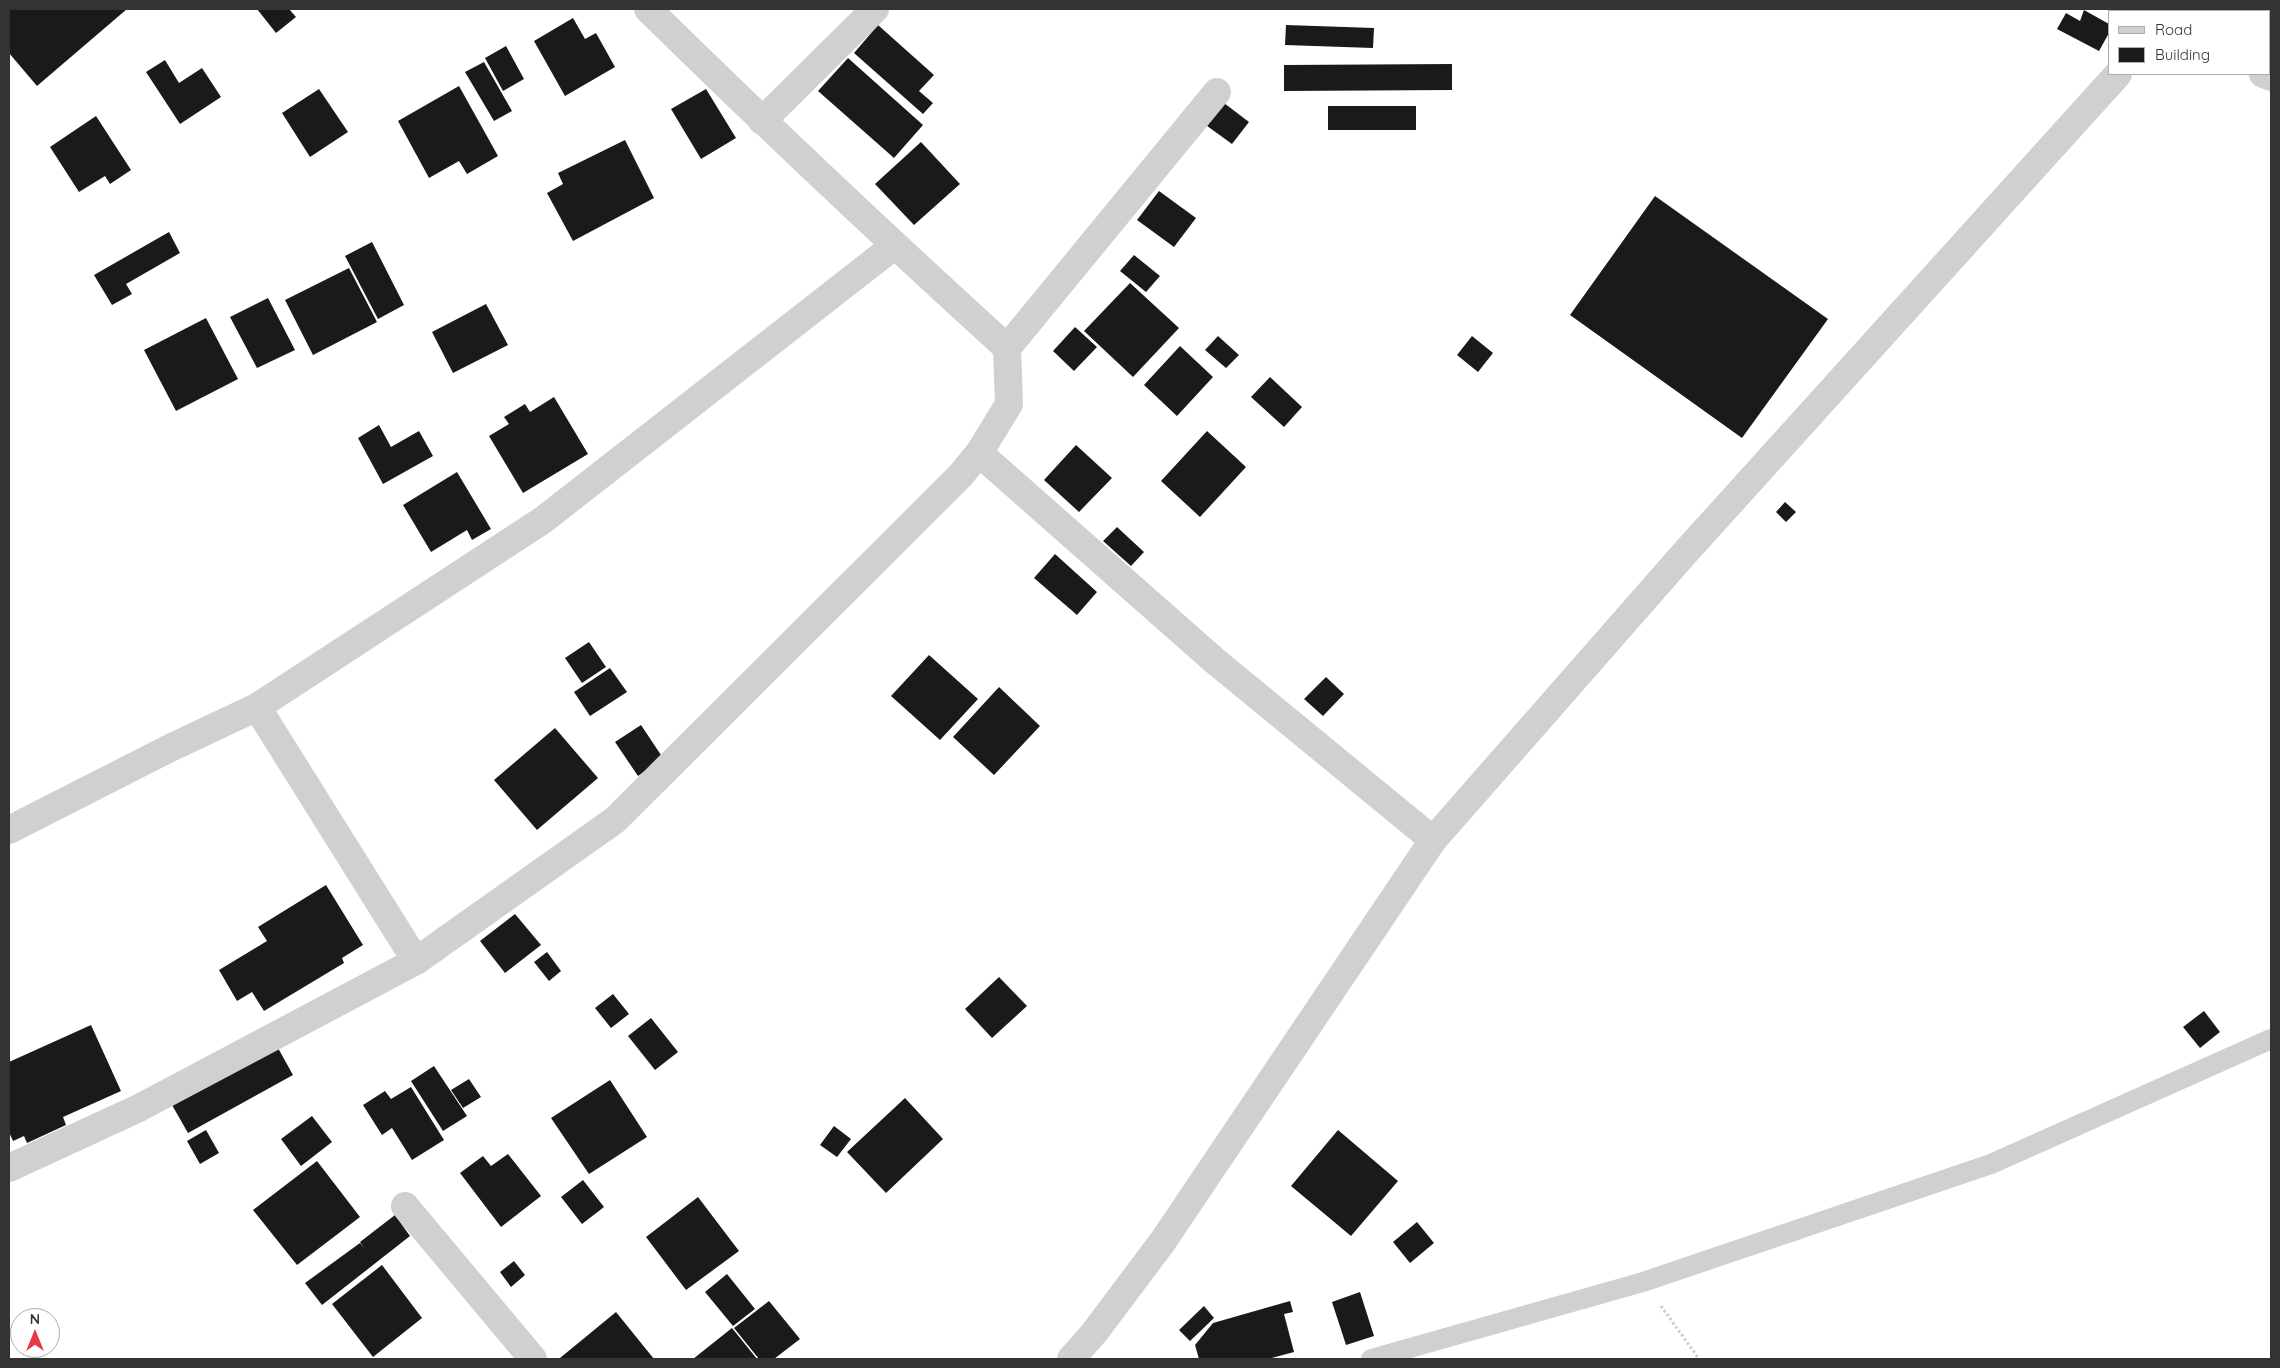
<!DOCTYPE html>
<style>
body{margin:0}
#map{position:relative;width:2280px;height:1368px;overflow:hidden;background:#fff;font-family:Quicksand,sans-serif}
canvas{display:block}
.frame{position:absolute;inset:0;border:10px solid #333;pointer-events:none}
.legend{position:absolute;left:2108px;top:10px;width:162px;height:65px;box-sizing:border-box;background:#fff;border:1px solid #adadad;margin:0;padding:6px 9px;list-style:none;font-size:15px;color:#333}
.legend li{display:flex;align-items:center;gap:10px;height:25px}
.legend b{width:25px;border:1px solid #adadad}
.north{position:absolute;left:10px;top:1308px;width:50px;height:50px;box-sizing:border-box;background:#fff;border:1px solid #adadad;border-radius:50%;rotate:0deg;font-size:14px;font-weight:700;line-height:20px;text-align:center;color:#333}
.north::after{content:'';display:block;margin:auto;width:18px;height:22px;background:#e63946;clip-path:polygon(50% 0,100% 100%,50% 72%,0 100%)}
</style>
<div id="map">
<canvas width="2280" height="1368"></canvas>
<div class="frame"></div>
<ul class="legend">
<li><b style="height:6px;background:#d0d0d0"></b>Road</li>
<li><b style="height:14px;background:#1a1a1a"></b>Building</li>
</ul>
<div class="north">N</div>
</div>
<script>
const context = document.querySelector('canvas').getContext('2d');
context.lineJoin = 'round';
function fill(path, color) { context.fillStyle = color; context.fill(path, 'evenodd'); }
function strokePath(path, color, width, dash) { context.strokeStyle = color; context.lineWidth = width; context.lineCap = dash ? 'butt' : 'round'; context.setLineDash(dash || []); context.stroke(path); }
fill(new Path2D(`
 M9,9H127L37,86L9,53Z
 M257,9H289L296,17L276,33Z
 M2084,10L2109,24V33L2099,51L2057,29L2066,13L2080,21Z
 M573,18L585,39L596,33L615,67L565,96L534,41Z
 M878,25L934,75L919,91L933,103L923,114L854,53Z
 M1286,25L1374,28L1373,48L1285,45Z
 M506,46L524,79L503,91L485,58Z
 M848,58L923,125L894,158L818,91Z
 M165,60L179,83L202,68L221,97L180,124L146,72Z
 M484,62L512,111L494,121L465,72Z
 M1452,64V90L1284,91V65Z
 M459,86L498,156L467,174L459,161L429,178L398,121Z
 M319,89L348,132L310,157L282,113Z
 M706,89L736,138L701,159L671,109Z
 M1220,100L1249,122L1232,144L1203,123Z
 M1328,106H1416V130H1328Z
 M96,116L131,170L110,184L105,176L79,192L50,147Z
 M625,140L654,198L573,241L547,193L563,184L558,173Z
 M921,142L960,184L914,225L875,184Z
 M1159,191L1196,218L1174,247L1137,220Z
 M1655,196L1828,319L1742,438L1570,315Z
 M169,232L180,253L126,284L132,294L112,305L94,275Z
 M372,242L404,305L378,319L345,256Z
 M1134,255L1160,276L1146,292L1120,271Z
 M349,268L377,322L313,355L285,300Z
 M1130,283L1179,328L1133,377L1084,331Z
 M268,298L295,350L257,368L230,317Z
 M486,304L508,345L453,373L432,332Z
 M206,318L238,379L176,411L144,350Z
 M1075,327L1097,347L1074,371L1053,351Z
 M1218,336L1239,355L1226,368L1205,350Z
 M1472,336L1493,353L1478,372L1457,355Z
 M1180,346L1213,377L1177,416L1144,385Z
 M1270,377L1302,407L1284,427L1251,397Z
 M554,397L588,454L523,493L489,436L509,424L504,417L525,404L530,412Z
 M379,425L391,447L419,431L433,456L383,484L358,438Z
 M1207,431L1246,467L1200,517L1161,481Z
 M1076,445L1112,478L1079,512L1044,480Z
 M457,472L491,529L472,540L467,530L431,552L403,505Z
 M1785,502L1796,512L1786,522L1776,512Z
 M1117,527L1144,552L1131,566L1103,541Z
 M1055,554L1097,592L1077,615L1034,578Z
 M589,642L606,667L582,683L565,658Z
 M929,655L978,699L940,740L891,696Z
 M610,668L627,692L590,716L574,692Z
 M1326,677L1344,694L1323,716L1304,699Z
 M999,687L1040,726L994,775L953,737Z
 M641,725L663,758L638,776L615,742Z
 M555,728L598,778L537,830L494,780Z
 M326,885L363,945L342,958L344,963L264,1011L252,992L237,1001L219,970L267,941L258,927Z
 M515,914L541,945L505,973L480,941Z
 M547,952L561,971L549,981L534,962Z
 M999,977L1027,1006L992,1038L965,1009Z
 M613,994L629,1014L611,1028L595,1008Z
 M2204,1011L2220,1032L2200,1048L2183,1027Z
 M651,1018L678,1052L655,1070L628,1036Z
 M91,1025L121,1091L63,1117L66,1125L27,1143L24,1136L13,1141L9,1132V1062Z
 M278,1048L293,1075L188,1133L172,1105Z
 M434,1066L467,1116L443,1131L411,1081Z
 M469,1079L481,1097L463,1108L451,1090Z
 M610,1080L647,1137L589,1174L551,1118Z
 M411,1087L444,1140L412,1160L392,1128L382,1135L363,1105L385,1091L391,1099Z
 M905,1098L943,1139L886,1193L847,1152Z
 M312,1116L332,1142L301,1166L281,1139Z
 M834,1126L851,1139L837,1157L820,1145Z
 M206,1130L219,1153L200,1164L187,1141Z
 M1338,1130L1398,1181L1351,1236L1291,1186Z
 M508,1154L541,1196L501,1227L460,1173L483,1156L491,1166Z
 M317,1161L360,1217L297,1265L253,1210Z
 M583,1180L604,1207L582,1224L561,1197Z
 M698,1197L739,1251L686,1290L646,1237Z
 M395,1215L410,1236L322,1305L305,1283L360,1243L364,1248L360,1242Z
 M1417,1222L1434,1243L1410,1263L1393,1242Z
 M514,1261L525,1275L511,1287L500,1272Z
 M382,1265L422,1318L373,1357L332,1304Z
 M727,1274L755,1309L733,1326L705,1292Z
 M1360,1292L1374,1336L1346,1345L1332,1302Z
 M769,1301L800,1339L774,1359H759L734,1328Z
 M1290,1301L1293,1312L1284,1314L1294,1352L1268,1359H1199L1195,1345L1213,1323Z
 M1204,1306L1214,1318L1190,1341L1179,1330Z
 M616,1312L654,1359H561L560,1358Z
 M732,1328L757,1359H693Z`), '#1a1a1a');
strokePath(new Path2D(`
 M1661,1306L1699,1359`), '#cdcdcd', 3, [2.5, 2.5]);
strokePath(new Path2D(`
 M1371,1359L1643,1282L1991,1164L2271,1039`), '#d0d0d0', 20);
strokePath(new Path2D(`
 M648,9C765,124 885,237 1007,348L1009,404L979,453L1215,661L1433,840
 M2133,9L2138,11
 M2174,11L2176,9
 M2263,74L2271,77
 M762,121L875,9
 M1007,348L1217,92
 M257,707L416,961
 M9,830L170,748L257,707L543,520L894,246
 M9,1168L139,1108L416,961L615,820L960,476L979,453
 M405,1206L533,1359
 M1071,1359L1094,1333L1163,1241L1433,840L1683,555L2118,74`), '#d0d0d0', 28);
</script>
